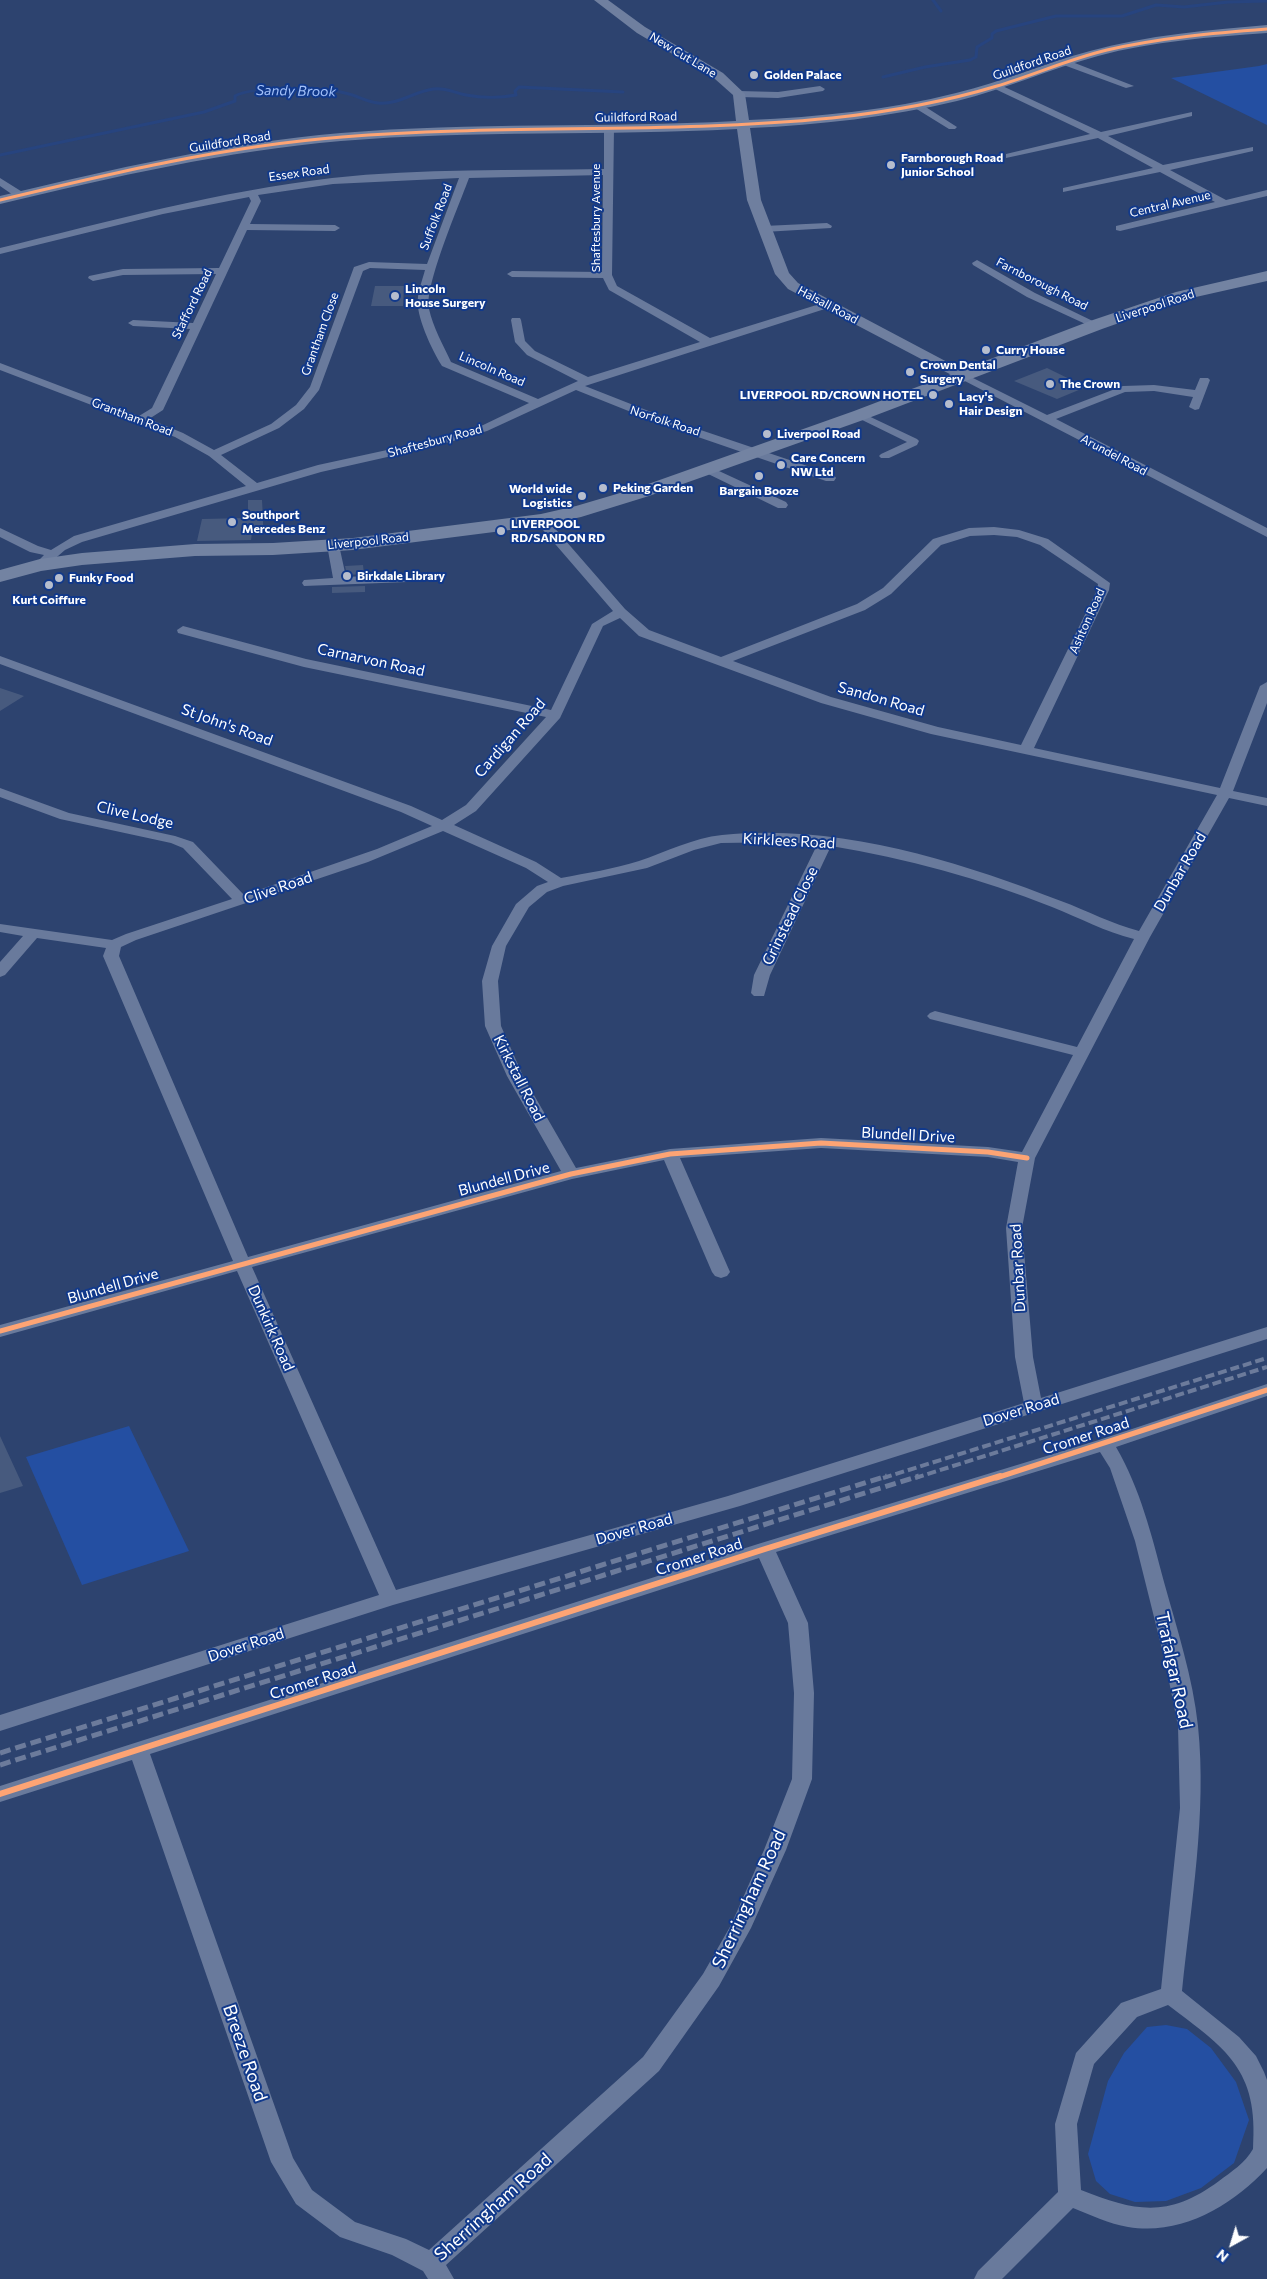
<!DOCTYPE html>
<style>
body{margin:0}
#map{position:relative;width:1267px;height:2279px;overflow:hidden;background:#2d436f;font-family:Commissioner,sans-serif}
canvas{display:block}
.north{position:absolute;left:1207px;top:2219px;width:50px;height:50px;-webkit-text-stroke:4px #11398b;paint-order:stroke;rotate:219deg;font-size:14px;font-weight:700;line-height:20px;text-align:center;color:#fff}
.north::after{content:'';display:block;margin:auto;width:18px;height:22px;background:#fff;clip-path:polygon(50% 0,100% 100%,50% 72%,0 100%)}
</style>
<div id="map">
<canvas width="1267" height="2279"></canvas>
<div class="north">N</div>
</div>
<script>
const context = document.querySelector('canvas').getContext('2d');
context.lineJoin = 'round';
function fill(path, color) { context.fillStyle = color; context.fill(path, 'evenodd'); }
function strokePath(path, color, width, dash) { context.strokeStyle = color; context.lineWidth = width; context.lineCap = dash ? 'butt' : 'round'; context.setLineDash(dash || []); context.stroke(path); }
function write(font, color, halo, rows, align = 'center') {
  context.font = font + ' Commissioner,sans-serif'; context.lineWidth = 4; context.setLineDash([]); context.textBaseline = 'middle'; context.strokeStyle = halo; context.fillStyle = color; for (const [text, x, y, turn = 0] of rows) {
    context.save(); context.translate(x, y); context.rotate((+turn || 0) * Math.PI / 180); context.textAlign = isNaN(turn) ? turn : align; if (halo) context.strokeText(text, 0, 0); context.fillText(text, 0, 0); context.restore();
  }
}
fill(new Path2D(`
 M1267,64V125L1171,78L1259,66Z
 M129,1426L189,1551L82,1585L26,1457Z
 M1166,2025L1187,2029L1211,2048L1236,2082L1249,2120L1234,2163L1201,2188L1166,2201L1135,2202L1110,2194L1096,2181L1088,2154L1108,2081L1124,2053L1147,2027Z`), '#244fa2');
strokePath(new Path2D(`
 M933,0L941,11
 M883,77L925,67L970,60L976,57L977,47L992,38V34L996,31L1056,16H1122L1156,5L1184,7L1228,2L1267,1
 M0,155L204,112L235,101V96C251,86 325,88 345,93C356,95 367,102 378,103C398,105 413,92 433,89C446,87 454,93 466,95C481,98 501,98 516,95L515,91L519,87L623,92`), '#27447f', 3);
fill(new Path2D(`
 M375,286H404L403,306H371Z
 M1047,368L1086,387L1057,399L1014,381Z
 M248,500H262L263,518V525L253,526L251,540L197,541L202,519L248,518Z
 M363,565L364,574L347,575L345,566Z
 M365,586V592L332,593V587Z
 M0,688L24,696L0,711Z
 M0,1436L23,1486L0,1493Z`), '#475a7e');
fill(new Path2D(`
 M1061,60H1067L1134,86L1126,88L1061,64Z
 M996,83L1101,132L1192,112V116L1108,136L1163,165L1253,147V151L1170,170L1226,200L1267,190V196L1120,231L1116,230V226L1215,202L1160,172L1063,192V188L1153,168L1098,138L1006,158V154L1090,134L993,88V84Z
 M820,86L825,89L823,91L778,98L739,97L734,94L739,91L778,92Z
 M918,103L921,104L957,127L955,129H949L915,108L913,106Z
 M609,125L614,128L612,275L617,286L710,338L823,303L827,302L832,305L831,307L585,386L674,421L834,475L836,478L834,481H826L666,426L576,390L487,431L436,446L321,472L82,542L65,550L44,568H36L34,565L44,555L30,552L0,537V528L38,546L51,550L74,536L246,486L209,456L175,437L0,370V363L139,416L152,408L190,329L133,326L128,323L133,320L193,323L216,274L123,275L93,281L88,278L89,276L123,269L219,268L251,201L249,197L163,214L0,254V248C110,221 220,191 332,178C422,168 514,171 604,169V128ZM603,175L602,272L512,271L507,274L512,277L603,278L609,290L700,342L588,377L535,351L525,341L521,320L520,318H512L511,320L515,342L527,355L578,381L538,399L451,362C443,345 433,327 429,309C424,286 460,203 469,178ZM459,178L427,264L369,262L354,267L310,387L296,405L271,424L214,450L183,433L149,419L163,410L247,230L335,231L340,228L335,225L250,224L261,201L258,195L333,184ZM370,268L425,270C423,278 419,288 418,297C415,315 432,350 442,366L529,403L479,427L433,440L318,465L257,483L221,455L279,428L304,409L319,390L363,271Z
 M0,178L24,193V197H16L0,186Z
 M827,223L832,226L831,228L764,232L759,229L764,226Z
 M977,260L1035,293L1101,325L1100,327H1092L1027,297L973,265L972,263Z
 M963,373L1047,415L1123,386L1154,385L1195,390L1200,378H1208L1210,380L1199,409L1195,410L1189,407L1193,397L1154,391L1125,392L1056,419L1267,528V537L959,378L957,376L959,374Z
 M860,412L917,439L919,441L917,445L889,458H881L879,456L881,454L907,442L856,417L854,415L856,413Z
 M706,465L786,502L788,505L786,508H778L702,471L700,469Z
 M541,516L545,517L625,609L649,630L721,657L857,604L883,588L933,539L969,528L994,527L1019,530L1048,539L1110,583L1109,590L1034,748L1220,788L1260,686L1267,682V703L1233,791L1267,798V806L1229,798L1150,937L1035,1158L1022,1228L1033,1357L1041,1398L1267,1327V1339L740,1506L393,1605L0,1731V1715L379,1595L237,1271L0,1337V1325L233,1261L103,956L106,948L37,938L5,975L0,977V962L23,936L0,932V924L112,940L126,934L232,899L183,848L171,843L60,819L0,797V788L69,813L175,836L193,842L244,895L377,849L432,826L401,812L0,664V656L411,806L442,820L466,805L546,717L304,667L178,633L177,630L183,626L306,659L551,710L592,624L613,611L537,523L535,520ZM994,535L1017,537L1040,545L1098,584L1097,590L1021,745L938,727L831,697L733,661L865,610L891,594L941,545L970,536ZM620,618L639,636L821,703L931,734L1217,795L1139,931C1112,924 1088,911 1061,901C955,860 837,823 722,835C693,838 666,852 639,861C614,869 587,873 561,878L536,862L454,825L476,811L560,718L603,626ZM443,831L526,868L548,882L537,886L516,904L492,946L482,981L485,1026L507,1076L561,1171L248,1257L119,956L121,947L136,940L368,862ZM788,842L817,845L754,975L751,993L754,996H764L770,975L831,846C906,858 981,879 1052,907C1080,918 1105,932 1134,939L1077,1047L935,1011L930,1013L927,1016L930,1019L1073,1055L1022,1152L988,1147L821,1138L670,1149L576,1168L523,1076L501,1026L498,981L506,946L529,907L547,892L563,886L647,868L694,850L721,843ZM821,1148L988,1157L1018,1162L1006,1228L1015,1357L1024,1403L728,1496L396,1590L252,1267L572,1179L664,1160L712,1272L715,1276L721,1278L727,1276L730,1272L680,1158Z
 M333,541L339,545L346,577L407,574L413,578L407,582L304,586L302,583L304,580L333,578L327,545Z
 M1267,1384V1396L1116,1447C1140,1488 1152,1536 1164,1582C1177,1629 1193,1678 1198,1726C1207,1814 1191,1904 1182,1991L1239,2037L1256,2056L1264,2072L1267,2080V2168C1232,2206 1181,2236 1128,2227C1109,2224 1091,2215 1073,2208L1002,2279H974L978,2271L1058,2192L1055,2124L1076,2053L1121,2003L1161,1989L1180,1808L1178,1726L1165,1661L1135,1541L1110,1468L1100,1452L776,1552L808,1623L814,1693L812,1779L786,1850L751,1928L719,1986L659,2071L446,2265L454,2279H428L423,2271L392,2255L340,2237L296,2204L271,2162L132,1760L0,1802V1786L758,1544L1099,1440ZM759,1558L788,1623L794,1693L792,1779L764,1850L731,1925L703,1974L643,2057L429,2250L406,2239L355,2222L312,2190L293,2158L150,1754ZM1168,2005C1226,2049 1259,2069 1253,2149C1245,2163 1231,2172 1219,2181C1169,2218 1136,2212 1081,2190L1077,2124L1094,2064L1137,2017Z`), '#697a9c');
fill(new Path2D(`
 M594,0H608L645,27L723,73L745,94L749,120C819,117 889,110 956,93C1002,82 1045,63 1090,51C1148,35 1208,30 1267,25V33C1211,37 1153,41 1098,56C1050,69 1005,89 957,101C889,117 820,125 750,128L761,200L789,273L798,283L968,373L971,376L968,379L963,381L788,289L775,274L747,200L737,129C605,136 473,130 341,141C226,151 113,177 0,204V196C113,169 225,143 341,133C472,122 605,128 736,121L733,95L715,79L637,33Z`), '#6f7f9f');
fill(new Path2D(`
 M1267,271V281L1187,299L1102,329L866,419L649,496L581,517L541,526L353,550L273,555L195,556L82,565L41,571L0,582V570L40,559L82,553L195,544L273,543L353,538L541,514L576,506L637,488L854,411L1090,321L1176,292Z`), '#7383a2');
strokePath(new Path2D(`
 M883,1478L1267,1358
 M915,1478L1267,1367`), '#6c7b9b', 4, [9, 4]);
strokePath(new Path2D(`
 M0,1753L887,1476
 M0,1765L919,1476`), '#6c7b9b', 5, [11, 5]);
strokePath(new Path2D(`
 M0,200C113,173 226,146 342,137C505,124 669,134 832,118C888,112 944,102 997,86C1034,75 1069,59 1107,50C1160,38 1213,33 1267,29`), '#fda474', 3);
strokePath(new Path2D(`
 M0,1331L571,1174L670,1154L821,1143L988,1152L1027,1158
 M996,1478L1267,1390`), '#fda474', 5);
strokePath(new Path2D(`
 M0,1794L765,1549L1000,1476`), '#fda474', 6);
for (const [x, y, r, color] of [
 [754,75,5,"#b6bdcd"],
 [891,165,5,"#b6bdcd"],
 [395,296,5,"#b6bdcd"],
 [986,350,5,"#b6bdcd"],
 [910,372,5,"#b6bdcd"],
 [1050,384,5,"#b6bdcd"],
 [933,395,5,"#b6bdcd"],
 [949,404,5,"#b6bdcd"],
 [767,434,5,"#b6bdcd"],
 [781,465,5,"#b6bdcd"],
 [759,476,5,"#b6bdcd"],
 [603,488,5,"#b6bdcd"],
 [582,496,5,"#b6bdcd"],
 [232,522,5,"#b6bdcd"],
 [501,531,5,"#b6bdcd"],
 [347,576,5,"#b6bdcd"],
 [59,578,5,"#b6bdcd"],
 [49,585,5,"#b6bdcd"]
]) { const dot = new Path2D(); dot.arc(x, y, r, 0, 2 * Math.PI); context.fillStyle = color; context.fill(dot); strokePath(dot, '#11398b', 2); }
write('12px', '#fff', '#11398b', [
 ["New Cut Lane",683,55,31],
 ["Guildford Road",1032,63,-19],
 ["Guildford Road",636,117,-1],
 ["Guildford Road",230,142,-9],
 ["Essex Road",299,173,-8],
 ["Central Avenue",1170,204,-13],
 ["Suffolk Road",436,217,-69],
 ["Shaftesbury Avenue",596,218,-90],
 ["Farnborough Road",1042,284,27],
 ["Stafford Road",192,304,-64],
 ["Halsall Road",828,305,28],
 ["Liverpool Road",1155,306,-18],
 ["Grantham Close",320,334,-70],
 ["Lincoln Road",492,369,23],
 ["Grantham Road",132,417,21],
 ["Norfolk Road",665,421,18],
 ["Shaftesbury Road",435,441,-15],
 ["Arundel Road",1114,455,28],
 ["Liverpool Road",368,541,-6],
 ["Ashton Road",1087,621,-66]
]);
write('bold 12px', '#fff', '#11398b', [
 ["Golden Palace",764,75],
 ["Farnborough Road",901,158],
 ["Junior School",901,172],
 ["Lincoln",405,289],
 ["House Surgery",405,303],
 ["Curry House",996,350],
 ["Crown Dental",920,365],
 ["Surgery",920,379],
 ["The Crown",1060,384],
 ["LIVERPOOL RD/CROWN HOTEL",923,395,"right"],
 ["Lacy's",959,397],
 ["Hair Design",959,411],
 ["Liverpool Road",777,434],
 ["Care Concern",791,458],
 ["NW Ltd",791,472],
 ["Peking Garden",613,488],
 ["World wide",572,489,"right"],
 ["Logistics",572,503,"right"],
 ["Bargain Booze",759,491,"center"],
 ["Southport",242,515],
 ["Mercedes Benz",242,529],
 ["LIVERPOOL",511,524],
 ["RD/SANDON RD",511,538],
 ["Birkdale Library",357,576],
 ["Funky Food",69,578],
 ["Kurt Coiffure",49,600,"center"]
], 'left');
write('italic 14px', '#a3c1f9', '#11398b', [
 ["Sandy Brook",296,91,1]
]);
write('15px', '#fff', '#11398b', [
 ["Carnarvon Road",371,660,12],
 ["Sandon Road",881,699,16],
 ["St John's Road",227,725,20],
 ["Cardigan Road",510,738,-49],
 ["Clive Lodge",135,815,13],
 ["Kirklees Road",789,841,3],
 ["Dunbar Road",1180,872,-60],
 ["Clive Road",278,888,-19],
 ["Grinstead Close",790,916,-64],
 ["Kirkstall Road",519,1078,63],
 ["Blundell Drive",908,1135,3],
 ["Blundell Drive",504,1179,-15],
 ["Dunbar Road",1018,1268,-93],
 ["Blundell Drive",113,1286,-16],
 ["Dunkirk Road",271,1328,66],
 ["Dover Road",1021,1410,-17],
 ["Cromer Road",1086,1436,-18],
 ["Dover Road",634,1529,-16],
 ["Cromer Road",699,1557,-18],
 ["Dover Road",246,1645,-18],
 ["Cromer Road",313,1681,-18]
]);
write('18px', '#fff', '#11398b', [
 ["Trafalgar Road",1174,1670,78],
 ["Sherringham Road",749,1899,-65],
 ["Breeze Road",245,2053,71],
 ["Sherringham Road",493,2207,-42]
]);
</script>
